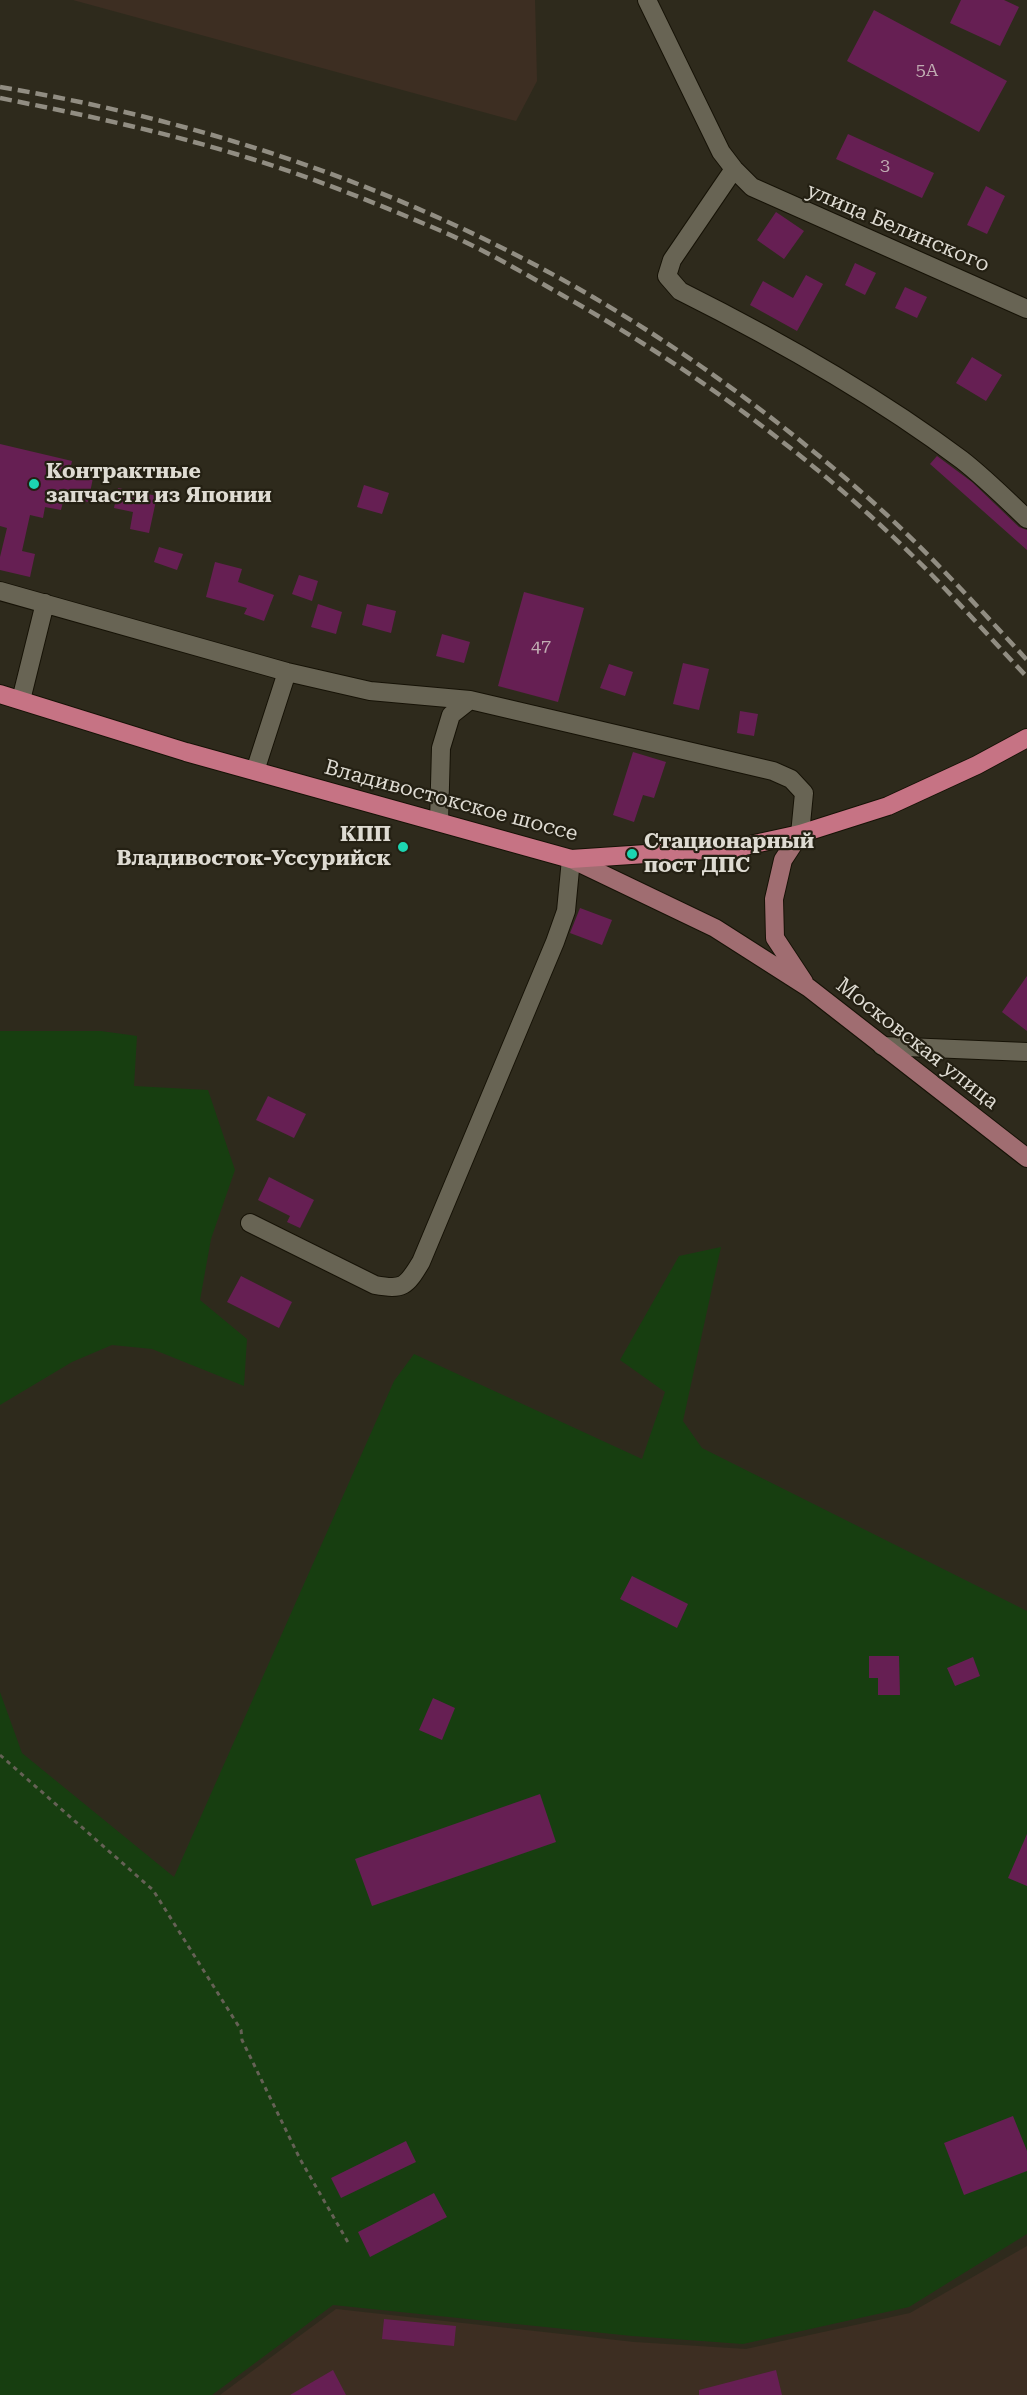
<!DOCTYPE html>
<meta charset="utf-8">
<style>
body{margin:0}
canvas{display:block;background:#2e2a1c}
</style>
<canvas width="1027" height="2395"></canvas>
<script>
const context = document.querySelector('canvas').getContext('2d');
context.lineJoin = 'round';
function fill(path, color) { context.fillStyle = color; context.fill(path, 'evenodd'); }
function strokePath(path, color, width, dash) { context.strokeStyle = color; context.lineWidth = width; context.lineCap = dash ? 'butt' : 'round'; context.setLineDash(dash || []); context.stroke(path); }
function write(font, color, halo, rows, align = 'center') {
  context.font = font + ' "Roboto Serif",serif'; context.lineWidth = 4.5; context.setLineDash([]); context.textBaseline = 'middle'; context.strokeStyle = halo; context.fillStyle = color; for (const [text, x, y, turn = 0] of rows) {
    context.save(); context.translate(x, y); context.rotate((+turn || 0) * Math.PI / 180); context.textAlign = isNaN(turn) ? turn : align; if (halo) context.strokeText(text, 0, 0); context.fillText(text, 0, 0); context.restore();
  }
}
fill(new Path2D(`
 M73,0H535L537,81L516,121Z
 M1027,2246V2395H220L336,2309L634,2342L746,2349L910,2313Z`), '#3d2e22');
fill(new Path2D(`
 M0,1031H101L137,1036L134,1086L208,1090L235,1170L211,1239L200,1300L247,1339L244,1386L152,1349L112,1345L72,1362L0,1405Z
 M721,1247L683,1421L702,1448L1027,1611V2234L909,2307L743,2344L632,2336L333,2305L212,2395H0V1692L22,1753L174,1877L394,1381L414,1354L642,1459L665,1392L620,1360L679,1256Z`), '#173e10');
fill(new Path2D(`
 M961,0H1004L1019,7L1000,46L950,23Z
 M874,10L1007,81L979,132L847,61Z
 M848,134L934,173L922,198L836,159Z
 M986,186L1005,196L987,234L967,225Z
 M776,212L804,231L784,259L757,240Z
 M855,263L876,273L865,295L845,285Z
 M806,275L823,284L797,331L750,305L763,281L793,298Z
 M905,287L927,297L917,318L895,308Z
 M972,357L1002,375L986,401L956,383Z
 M0,444L72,461L69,474L93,478L88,502L64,498L61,510L45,507L43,518L30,515L22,551L35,554L30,577L0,570V557L7,528L0,526Z
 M937,456L972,482L1019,527L1027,530V550L930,464Z
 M364,485L389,493L382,514L357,507Z
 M118,488L157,496L149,533L130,529L133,512L114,508Z
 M159,547L183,554L177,570L154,562Z
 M215,562L242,569L238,582L274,595L264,621L244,614L247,608L206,597Z
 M299,575L318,581L312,601L292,594Z
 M524,592L584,608L558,702L498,686Z
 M318,604L342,612L336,634L311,627Z
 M367,604L396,611L391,633L362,625Z
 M442,634L470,642L464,663L436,656Z
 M683,663L709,669L699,710L673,704Z
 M609,664L633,672L625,696L600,688Z
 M740,711L758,714L754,736L737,733Z
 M633,752L666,762L654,798L643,795L634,822L613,815Z
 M580,908L612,920L602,945L570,933Z
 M1027,976V1031L1002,1012Z
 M268,1096L306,1114L294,1138L256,1120Z
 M269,1177L314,1200L300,1228L287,1222L290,1216L258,1200Z
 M241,1276L292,1302L279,1328L227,1302Z
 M632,1576L688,1604L677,1628L620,1599Z
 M869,1656H899L900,1695H878V1678H869Z
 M973,1657L980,1676L955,1686L947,1668Z
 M433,1698L455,1708L442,1740L419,1730Z
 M540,1794L556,1842L372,1906L355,1859Z
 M1027,1834V1886L1008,1878Z
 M1013,2116L1027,2151V2171L964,2195L944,2143Z
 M406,2141L416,2162L341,2198L331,2178Z
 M434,2193L447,2217L370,2257L358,2232Z
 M384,2319L456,2326L454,2346L382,2339Z
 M333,2370L346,2395H290Z
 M776,2370L782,2395H699V2390Z`), '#661f53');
const minor = new Path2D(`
 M647,0L721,152L734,169L752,187L1027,309
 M734,169L672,260L667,276L680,291C778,340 874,394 962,460C985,478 1006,499 1027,519
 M0,591L287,672L370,691L470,700L773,771L791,779L804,793L800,834
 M21,700L45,603
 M255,771L287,672
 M439,822L441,748L451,715L470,700
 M882,1046L1027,1052
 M250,1223L375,1285C403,1290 406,1287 421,1262L555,942L566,911L571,859`);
const major = new Path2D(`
 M800,834L783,860L774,899L775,938L804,982
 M571,859L715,928L809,988L1027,1158`);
const highway = new Path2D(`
 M0,694L186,752L571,859L736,848L800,834L888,806L977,765L1027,738`);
strokePath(minor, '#161206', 20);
strokePath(major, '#161206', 20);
strokePath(highway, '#161206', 20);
strokePath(new Path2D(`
 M0,1755L153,1890L241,2030L242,2040L300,2159L349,2244`), '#656155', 3, [4.5, 4.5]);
strokePath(minor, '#686454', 18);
strokePath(major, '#a06d71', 18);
strokePath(highway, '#c67384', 18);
strokePath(new Path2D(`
 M0,87C188,118 373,178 541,268C661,332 774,414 875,504C929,553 978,607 1027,660
 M0,98C85,115 170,133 252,159C316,179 378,204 439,230C481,248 522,272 562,295C695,370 820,462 928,571C962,606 994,642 1027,677`), '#918d82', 4.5, [12, 6]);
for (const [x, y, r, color] of [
 [34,484,6,"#1cd5b1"],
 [403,847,6,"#1cd5b1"],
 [632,854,6,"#1cd5b1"]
]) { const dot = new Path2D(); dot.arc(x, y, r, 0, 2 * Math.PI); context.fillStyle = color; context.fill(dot); strokePath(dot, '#242013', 2); }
write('18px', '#c0acb2', null, [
 ["5А",927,71],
 ["3",885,166],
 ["47",541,647]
]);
write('21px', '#dedbd2', '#242013', [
 ["улица Белинского",898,228,23],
 ["Владивостокское шоссе",451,801,15],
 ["Московская улица",917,1044,38]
]);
write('bold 21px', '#dedbd2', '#242013', [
 ["Контрактные",46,472],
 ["запчасти из Японии",46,496],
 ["КПП",391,835,"right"],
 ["Владивосток-Уссурийск",391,859,"right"],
 ["Стационарный",644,842],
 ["пост ДПС",644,866]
], 'left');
</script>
